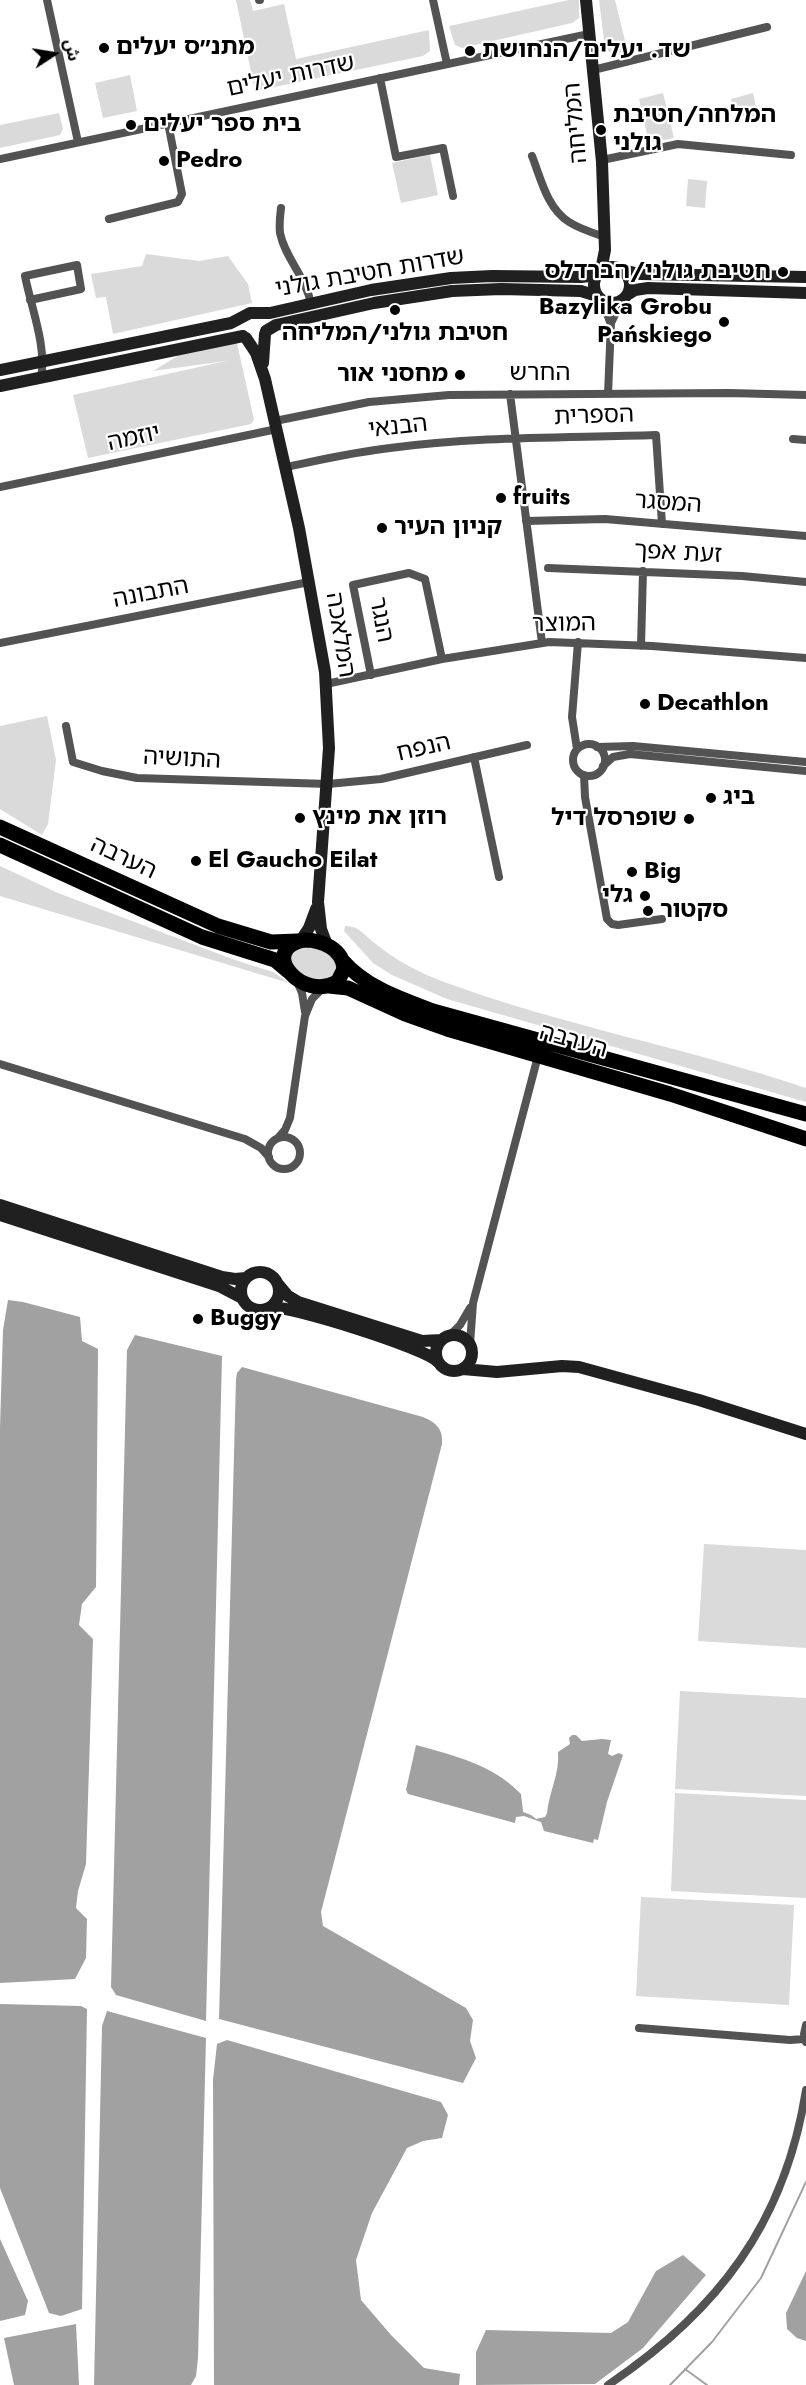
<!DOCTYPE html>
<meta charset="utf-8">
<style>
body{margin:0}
#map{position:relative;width:806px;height:2385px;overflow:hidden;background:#fff;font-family:Jost,"Noto Sans Arabic",sans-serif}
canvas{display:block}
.north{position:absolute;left:24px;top:24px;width:60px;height:60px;-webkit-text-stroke:4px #fff;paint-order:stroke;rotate:78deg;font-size:16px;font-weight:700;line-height:24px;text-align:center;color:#000}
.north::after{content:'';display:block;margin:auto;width:21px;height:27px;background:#000;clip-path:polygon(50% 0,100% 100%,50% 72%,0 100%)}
</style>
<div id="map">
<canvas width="806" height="2385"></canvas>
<div class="north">ش</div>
</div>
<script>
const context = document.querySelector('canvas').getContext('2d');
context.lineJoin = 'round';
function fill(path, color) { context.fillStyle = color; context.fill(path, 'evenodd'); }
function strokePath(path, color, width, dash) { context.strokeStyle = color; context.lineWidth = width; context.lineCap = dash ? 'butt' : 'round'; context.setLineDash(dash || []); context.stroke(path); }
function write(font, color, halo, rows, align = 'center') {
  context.font = font + ' Jost,"Noto Sans Hebrew",sans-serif'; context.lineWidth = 4.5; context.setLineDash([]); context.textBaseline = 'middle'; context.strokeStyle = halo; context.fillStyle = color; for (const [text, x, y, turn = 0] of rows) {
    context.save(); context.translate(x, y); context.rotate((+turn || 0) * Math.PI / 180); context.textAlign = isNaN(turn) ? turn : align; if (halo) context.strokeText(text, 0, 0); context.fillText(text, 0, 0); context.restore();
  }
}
fill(new Path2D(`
 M236,0H250L253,11L284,4L296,59L429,30L430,51L423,56L255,91Z
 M569,0H579V18L572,23L462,48L455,45L449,26Z
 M599,0H615L628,53L612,54L605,48Z
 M130,75L137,111L103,118L95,83Z
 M663,93L674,138L649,143L639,99Z
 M753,93L758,116H735L731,99Z
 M59,113L63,129L60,135L0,148V125Z
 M430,155L438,195L401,203L392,163Z
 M688,179L707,181L705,208L686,206Z
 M146,254L199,261L228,256L248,284L252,303L113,334L106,297L96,298L91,274L142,266Z
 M237,343L254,420L251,424L88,458L73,395L226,361L153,371L181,354Z
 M47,716L56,760L48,824L42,835L0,809V726Z
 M0,866L58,893L235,960L273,972L289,983L0,896Z
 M345,926C357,925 364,934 372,941C395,960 419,973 447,983C564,1026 688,1048 806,1088V1102L447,999L392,975L373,963L344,931Z
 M304,944L333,955L339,972L319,982L291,968L290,951Z
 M704,1544L806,1550V1648L698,1641Z
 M680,1691L806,1698V1796L675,1789Z
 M675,1793L806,1800V1898L671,1891Z
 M641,1897L794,1905L789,2005L636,1996Z`), '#dadada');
fill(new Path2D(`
 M8,1300L23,1302L80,1317L82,1341L98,1349L96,1587L82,1604L79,1625L93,1639L86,1864L78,1891L76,1908L87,1919L86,1958L75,1979L0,1983V1427L3,1330Z
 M135,1335L222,1356L206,2021L116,1995L111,1987L127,1350Z
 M242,1367L423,1417C437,1423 443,1429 442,1444L321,1912L323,1926L466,2008L473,2020L470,2041L476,2058L463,2083L219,2019L236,1379L237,1373Z
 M572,1735H576L582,1741L602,1739L611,1740L608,1754L612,1756L619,1753L623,1755L607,1802L598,1840L594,1839L593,1843L544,1831L541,1822L524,1816L516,1817L515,1823L408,1794L406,1790L416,1745C455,1756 492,1764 521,1794L523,1812L531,1815L536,1819L545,1817L547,1813C549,1792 560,1773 558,1752L570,1744L569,1738Z
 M0,2004L81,2006L87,2009L82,2309L61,2316L49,2313L0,2188Z
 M107,2011L206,2038L198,2358L196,2376L191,2385H94L102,2026Z
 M227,2040L441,2102L448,2115L442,2138L423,2141L407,2148L372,2213L356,2260L361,2300L391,2335L424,2368L460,2374L459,2385H214L213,2080L217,2044Z
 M0,2239L28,2301L25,2315L0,2321Z
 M683,2255L706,2275L643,2348L595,2384L476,2385V2352L486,2330L611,2333L628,2322L656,2271Z
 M806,2271V2341L797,2338L787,2329L786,2313Z
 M76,2324L79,2385H14L4,2338Z`), '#a1a1a1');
strokePath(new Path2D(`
 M685,2369L707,2385
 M670,2385L712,2342L761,2278L806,2182`), '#a1a1a1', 2);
strokePath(new Path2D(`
 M47,0L78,142
 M259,0H260
 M433,0L447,64
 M593,70L767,27
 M380,78L396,157L443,148L453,196
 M532,156C541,179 547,208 569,222C580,229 593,233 605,237
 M0,159L589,34
 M602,160L678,144L791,155
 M281,208C280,216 279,224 280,233C285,258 306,277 311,304
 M109,219L178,202L182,194L168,123
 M30,300L81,289L77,265L25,276C31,307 47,347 41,377
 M602,300L610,322
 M510,394L542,643
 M608,394L611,323L622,300
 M275,421L369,402L449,395L729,393L806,395
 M793,439L806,440
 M286,467C320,460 354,452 390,448C478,436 568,438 656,435L662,524
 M0,487L277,429
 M526,521L605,519L806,536
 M548,568L742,576L806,582
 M0,643L309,582
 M641,646L643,571
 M371,675L353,585L409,573L425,579L442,659
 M326,684L442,659L549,642L652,646L806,658
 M66,726L73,762L102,771L137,778L328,784L381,779L527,745
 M573 760a16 16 0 1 1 32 0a16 16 0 1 1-32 0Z
 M597,747L633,746L806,762
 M577,749L572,717L578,642
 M474,757L499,877
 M603,766L613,757L630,754L806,771
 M584,775L585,797L607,919L612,924L618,925L662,919
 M296,979L302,993L305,1012
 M0,1064L245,1139L261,1148L269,1157
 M268 1153a16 16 0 1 1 32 0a16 16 0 1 1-32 0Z
 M278,1138L285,1130L290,1118L305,1016L312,999L324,987
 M451,1334L460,1325L470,1308
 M470,1344L473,1303L538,1056
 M639,2028L790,2040L804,2039
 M806,2042L804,2034L806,2025
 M608,2385C718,2311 785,2223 806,2090`), '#535353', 8);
strokePath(new Path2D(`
 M586,0L602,162L605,250L601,270
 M594 285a18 18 0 1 1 36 0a18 18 0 1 1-36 0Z
 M622,270L640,274L806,277
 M627,295L635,290L648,288L806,293
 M266,331L276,325L374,303L452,291L501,289L581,291L597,296
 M246,338L256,353L265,379L299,528L325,672L329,748L318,902L321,929L327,945
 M263,363L265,334
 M0,370L231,323L250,313H270L371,290L451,278L492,276L581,277L597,275
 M0,386L243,336
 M301,940L309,928L316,909
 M0,1205L222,1277L235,1279L246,1278
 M0,1215L219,1286L242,1298
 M241 1291a19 19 0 1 1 38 0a19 19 0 1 1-38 0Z
 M278,1284L288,1296L298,1302L422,1341L441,1340
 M271,1307C294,1307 422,1347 437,1361
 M436 1353a18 18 0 1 1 36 0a18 18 0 1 1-36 0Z
 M463,1369L497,1372L562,1366L579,1367L699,1400L806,1434`), '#202020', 12);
strokePath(new Path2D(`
 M0,827L218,926L271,942L298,941
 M0,845L202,937L275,960L288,971
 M304,940C322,940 343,949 344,969L338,981C304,1004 256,950 304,940Z
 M342,960C365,987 401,999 433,1011L806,1114
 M329,986L348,988L405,1014L447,1029L670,1094L806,1139`), '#000', 15);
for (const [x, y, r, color] of [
 [104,48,6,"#000"],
 [470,51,6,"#000"],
 [131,125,6,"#000"],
 [601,130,6,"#000"],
 [164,161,6,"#000"],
 [783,272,6,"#000"],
 [395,310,6,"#000"],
 [724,322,6,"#000"],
 [460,375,6,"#000"],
 [501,498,6,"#000"],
 [382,528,6,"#000"],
 [645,704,6,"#000"],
 [711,798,6,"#000"],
 [300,818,6,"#000"],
 [689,819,6,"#000"],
 [196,861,6,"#000"],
 [632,872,6,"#000"],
 [645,896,6,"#000"],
 [648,911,6,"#000"],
 [198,1319,6,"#000"]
]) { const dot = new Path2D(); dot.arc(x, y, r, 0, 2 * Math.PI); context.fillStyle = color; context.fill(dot); strokePath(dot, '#fff', 2); }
write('bold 24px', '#000', '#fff', [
 ["מתנ״ס יעלים",116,48],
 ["שד. יעלים/הנחושת",482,51],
 ["המלחה/חטיבת",613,116],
 ["גולני",613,144],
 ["בית ספר יעלים",143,125],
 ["Pedro",176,161],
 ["חטיבת גולני/הברדלס",771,272,"right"],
 ["Bazylika Grobu",712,308,"right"],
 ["Pańskiego",712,336,"right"],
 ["חטיבת גולני/המליחה",395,334,"center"],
 ["מחסני אור",448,375,"right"],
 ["fruits",513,498],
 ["קניון העיר",394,528],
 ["Decathlon",657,704],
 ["ביג",723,798],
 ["רוזן את מינץ",312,818],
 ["שופרסל דיל",677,819,"right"],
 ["El Gaucho Eilat",208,861],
 ["Big",644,872],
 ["גלי",633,896,"right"],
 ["סקטור",660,911],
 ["Buggy",210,1319]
], 'left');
write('24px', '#000', '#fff', [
 ["שדרות יעלים",291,77,-12],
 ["המליחה",577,123,-95],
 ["שדרות חטיבת גולני",370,274,-10],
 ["החרש",540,374],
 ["הספרית",594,417,-2],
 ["הבנאי",398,428,-6],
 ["יוזמה",134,439,-12],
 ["המסגר",668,504,4],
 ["זעת אפך",678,554,3],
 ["התבונה",151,594,-11],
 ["הנגר",380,620,79],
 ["המוצר",564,625,-1],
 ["המלאכה",339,635,81],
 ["הנפח",424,749,-13],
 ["התושיה",182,760,3],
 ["הערבה",123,859,25],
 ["הערבה",573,1042,16]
]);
</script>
